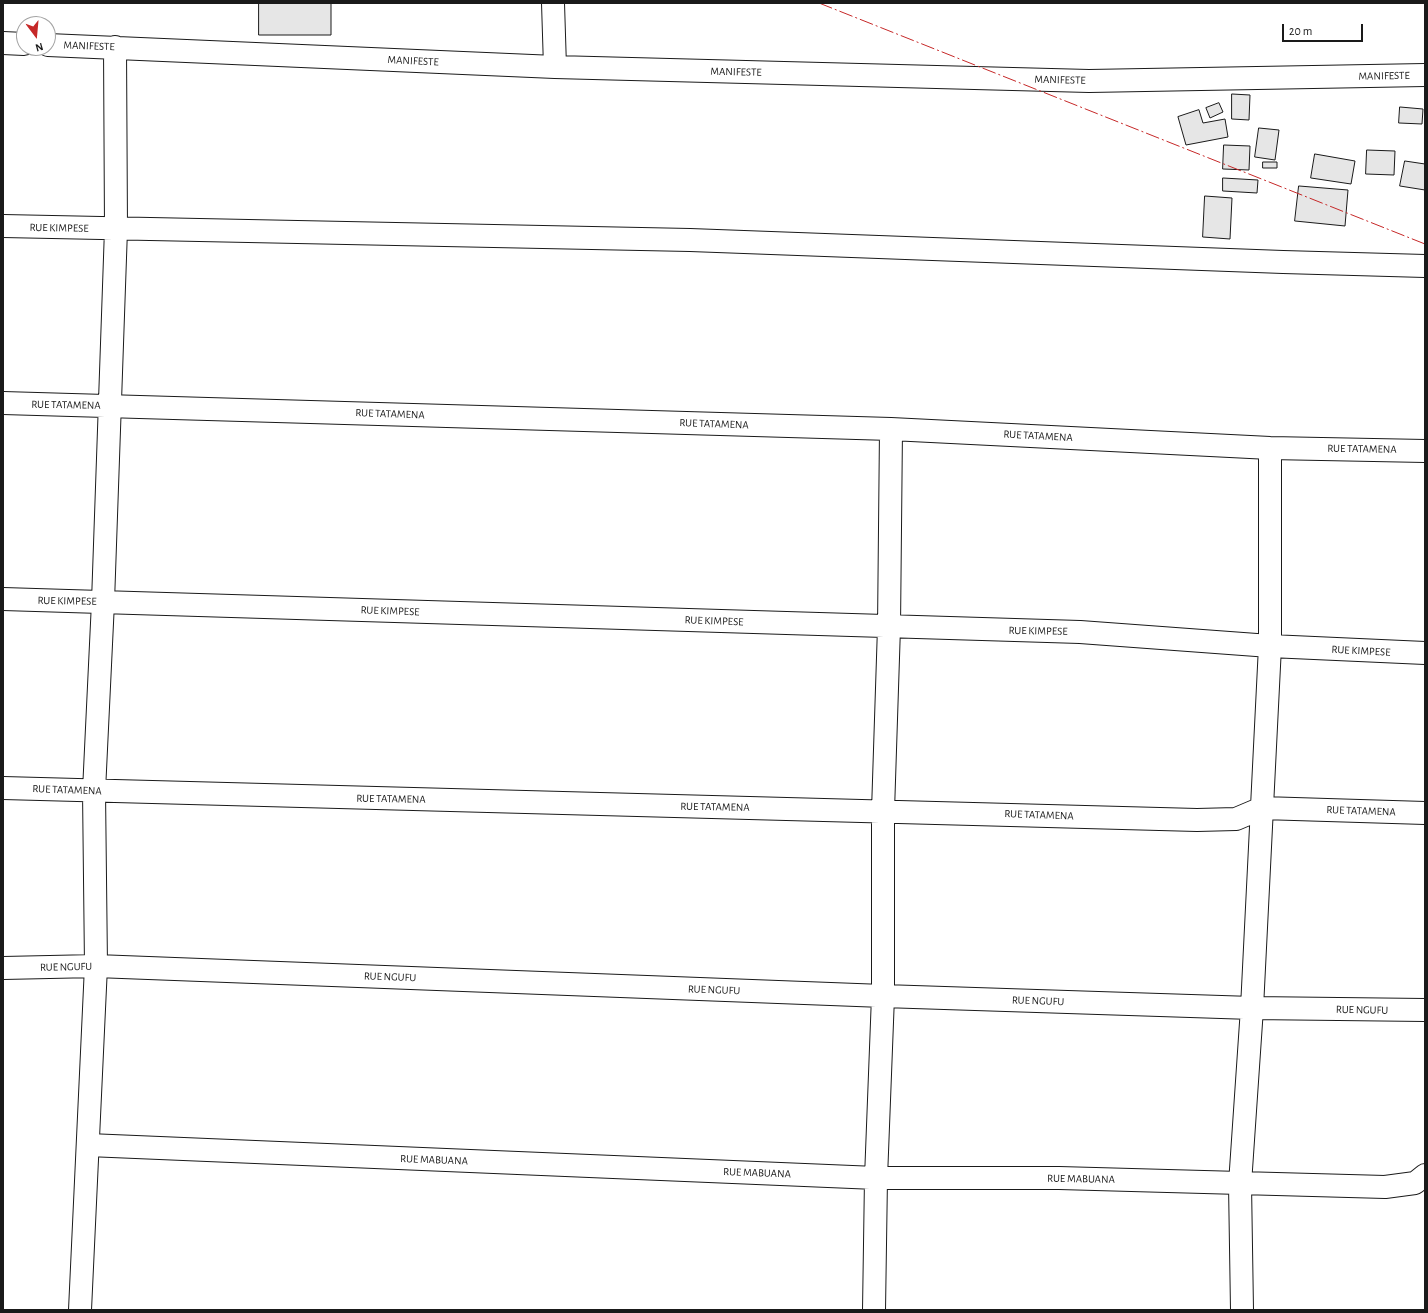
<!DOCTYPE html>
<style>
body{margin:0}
#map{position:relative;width:1428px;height:1313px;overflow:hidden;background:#fff;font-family:"Alegreya Sans",sans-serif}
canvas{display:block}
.frame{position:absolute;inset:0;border:4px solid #1a1a1a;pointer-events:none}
.north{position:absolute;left:16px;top:16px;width:40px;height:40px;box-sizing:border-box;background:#fff;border:1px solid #a3a3a3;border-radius:50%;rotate:164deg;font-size:11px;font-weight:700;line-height:16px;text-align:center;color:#1a1a1a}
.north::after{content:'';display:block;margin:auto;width:14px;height:18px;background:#c62828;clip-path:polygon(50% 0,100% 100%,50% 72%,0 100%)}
.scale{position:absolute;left:1282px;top:24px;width:81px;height:18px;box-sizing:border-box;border:2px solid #1a1a1a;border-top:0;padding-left:5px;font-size:12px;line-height:14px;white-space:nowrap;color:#1a1a1a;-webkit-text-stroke:3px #fff;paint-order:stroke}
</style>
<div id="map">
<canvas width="1428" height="1313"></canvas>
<div class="frame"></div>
<div class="north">N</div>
<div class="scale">20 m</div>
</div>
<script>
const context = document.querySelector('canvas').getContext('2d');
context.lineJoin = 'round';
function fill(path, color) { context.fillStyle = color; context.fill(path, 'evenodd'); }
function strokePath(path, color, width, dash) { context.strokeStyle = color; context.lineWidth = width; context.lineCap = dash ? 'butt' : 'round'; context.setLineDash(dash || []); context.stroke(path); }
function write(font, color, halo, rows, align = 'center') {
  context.font = font + ' "Alegreya Sans",sans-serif'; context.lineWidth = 3; context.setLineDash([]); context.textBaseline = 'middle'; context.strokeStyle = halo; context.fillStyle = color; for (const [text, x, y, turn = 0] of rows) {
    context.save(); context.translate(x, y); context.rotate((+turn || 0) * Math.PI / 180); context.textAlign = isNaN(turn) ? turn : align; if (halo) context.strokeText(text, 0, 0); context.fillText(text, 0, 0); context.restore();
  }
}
const building = new Path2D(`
 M259,3H331V35H259Z
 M1232,94L1250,95L1249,120L1232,119Z
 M1219,103L1223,112L1210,118L1206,108Z
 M1400,107L1423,109L1422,124L1399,123Z
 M1199,110L1203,123L1225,119L1228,137L1186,145L1178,117Z
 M1259,128L1279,130L1275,160L1255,157Z
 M1224,145L1250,146L1249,170L1223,169Z
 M1367,150L1395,151L1394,175L1366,174Z
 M1315,154L1355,161L1351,184L1311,178Z
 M1405,161L1425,164V190L1400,186Z
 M1263,162H1277V168H1263Z
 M1223,178L1258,180L1257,193L1223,191Z
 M1299,186L1348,190L1345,226L1295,221Z
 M1205,196L1232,198L1230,239L1203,237Z`);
fill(building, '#e6e6e6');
strokePath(building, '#1a1a1a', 1);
const minor = new Path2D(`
 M553,3L555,67
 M3,43L24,44
 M48,45L555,67L1089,81L1425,75
 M3,226L690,240L1283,262L1425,266
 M3,403L891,429L1270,448L1425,451
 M3,599L1080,632L1270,646L1425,653
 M3,788L1197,820L1236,819L1262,808L1425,813
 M3,968L96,966L883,996L1252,1008L1425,1010
 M88,1145L876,1178H1059L1385,1187L1415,1183L1425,1175
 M80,1310L96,966L94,791L103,602L116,229L115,47
 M874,1310L876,1178L883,996V811L889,627L891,429
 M1242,1310L1240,1184L1252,1008L1270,646V448`);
strokePath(minor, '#1a1a1a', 24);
strokePath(minor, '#fff', 22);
strokePath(new Path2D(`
 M819,3L1425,244`), '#c62828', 1, [14, 3, 2, 3]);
write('11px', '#1a1a1a', '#fff', [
 ["MANIFESTE",89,46,2],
 ["MANIFESTE",413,61,3],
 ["MANIFESTE",736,72,1],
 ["MANIFESTE",1384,76,-1],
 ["MANIFESTE",1060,80,1],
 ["RUE KIMPESE",59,228,1],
 ["RUE TATAMENA",66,405,1],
 ["RUE TATAMENA",390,414,2],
 ["RUE TATAMENA",714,424,2],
 ["RUE TATAMENA",1038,436,3],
 ["RUE TATAMENA",1362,449,1],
 ["RUE KIMPESE",67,601,1],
 ["RUE KIMPESE",390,611,2],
 ["RUE KIMPESE",714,621,2],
 ["RUE KIMPESE",1038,631,1],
 ["RUE KIMPESE",1361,651,3],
 ["RUE TATAMENA",67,790,2],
 ["RUE TATAMENA",391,799,1],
 ["RUE TATAMENA",715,807,1],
 ["RUE TATAMENA",1361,811,2],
 ["RUE TATAMENA",1039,815,2],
 ["RUE NGUFU",66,967,-1],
 ["RUE NGUFU",390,977,2],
 ["RUE NGUFU",714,990,2],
 ["RUE NGUFU",1038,1001,2],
 ["RUE NGUFU",1362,1010,1],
 ["RUE MABUANA",434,1160,2],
 ["RUE MABUANA",757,1173,2],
 ["RUE MABUANA",1081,1179,1]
]);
</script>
